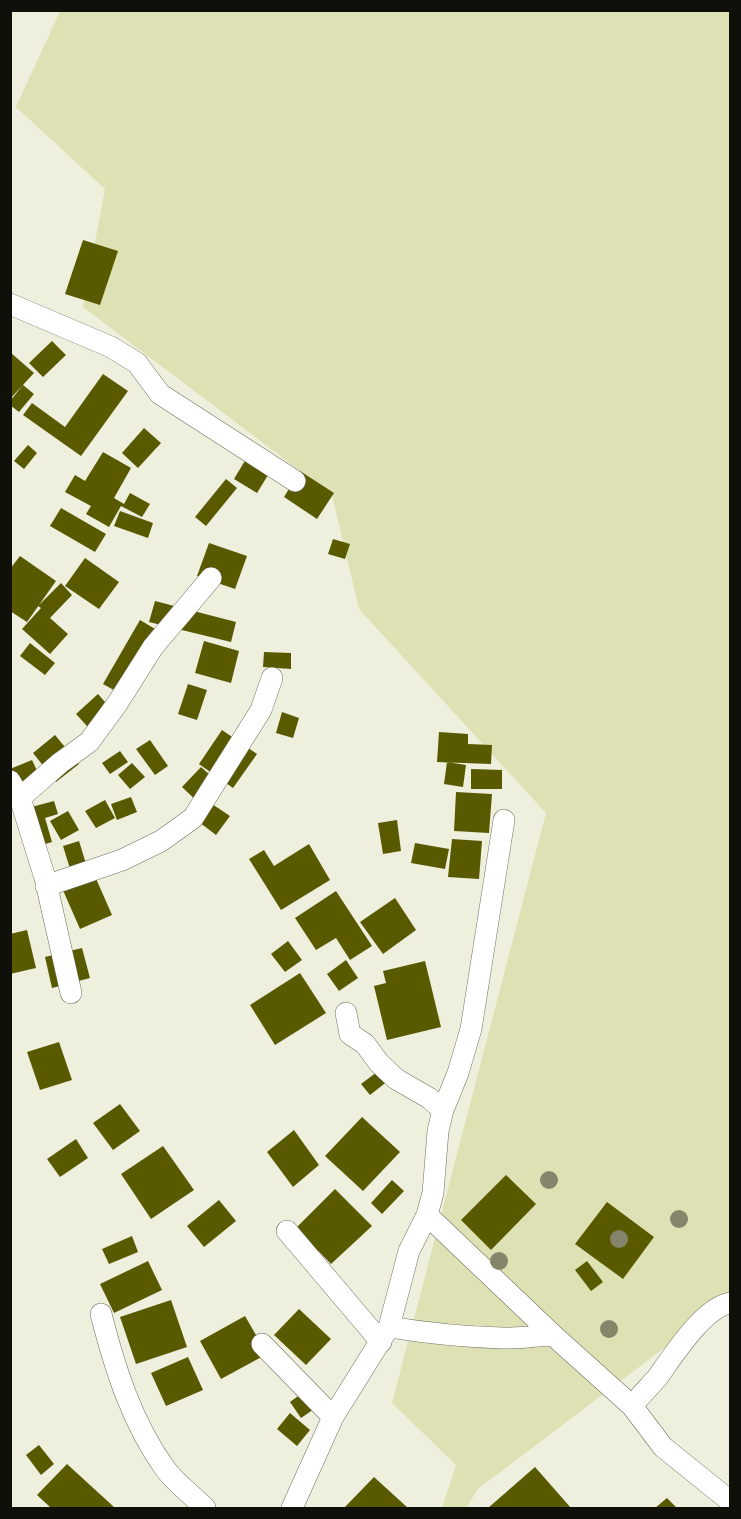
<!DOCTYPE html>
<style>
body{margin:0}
#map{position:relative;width:741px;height:1519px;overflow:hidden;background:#eeefdd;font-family:"IBM Plex Serif",serif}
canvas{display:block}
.frame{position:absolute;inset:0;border:12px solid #10100a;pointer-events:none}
</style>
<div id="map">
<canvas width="741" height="1519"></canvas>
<div class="frame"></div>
</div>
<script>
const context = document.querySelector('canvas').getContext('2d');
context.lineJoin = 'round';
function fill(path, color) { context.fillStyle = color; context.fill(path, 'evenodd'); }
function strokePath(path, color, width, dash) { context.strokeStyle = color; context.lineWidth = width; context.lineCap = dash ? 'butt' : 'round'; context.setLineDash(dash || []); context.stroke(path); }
fill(new Path2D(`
 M60,11H730V1298L478,1489L466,1508H442L456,1465L392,1403L546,813L359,609L332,495L83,307L105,189L16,107Z`), '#dee1b3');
fill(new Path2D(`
 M83,240L118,251L100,305L65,294Z
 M52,341L66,355L43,377L29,363Z
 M10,352L34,373L10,399Z
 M103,374L128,391L81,456L23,415L32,403L65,427Z
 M23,385L34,394L19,412L10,405V401Z
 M144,428L161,443L138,468L122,453Z
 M28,445L37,453L24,469L14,461Z
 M103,452L131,468L114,498L124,504L130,493L150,504L142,517L121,506L109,527L86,514L91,506L65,492L75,475L85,481Z
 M249,454L273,467L257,493L234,479Z
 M300,471L334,493L317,519L284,497Z
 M226,479L237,488L206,526L195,517Z
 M61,508L106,534L95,552L50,526Z
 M120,511L153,523L148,538L114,526Z
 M333,539L350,544L345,559L328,554Z
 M209,543L247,556L235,589L197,576Z
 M20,556L56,581L27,622L10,611V569Z
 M85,558L119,582L99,609L65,586Z
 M61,583L72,595L50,618L68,634L50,654L22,629L41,608L38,606Z
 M155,601L236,622L231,642L149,622Z
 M140,620L167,636L130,699L103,684Z
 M204,641L239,651L231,683L195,673Z
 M30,643L55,663L45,675L20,656Z
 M264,652L291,653V669L263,667Z
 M188,684L207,690L197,720L178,714Z
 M98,694L117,716L96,736L76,714Z
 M282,712L299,718L293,738L276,733Z
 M222,730L257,754L233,788L199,764Z
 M439,732L468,734V744L492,745L491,764L437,762Z
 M55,735L79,764L56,782L33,753Z
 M150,740L168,766L155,775L136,749Z
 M120,751L128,762L110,774L102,763Z
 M32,760L39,775L14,785L10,777V769Z
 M447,762L466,765L463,787L444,784Z
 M132,763L145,777L130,789L118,775Z
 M201,767L219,783L200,804L182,787Z
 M471,769L502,770V789H471Z
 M456,792L492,794L489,833L454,831Z
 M131,797L137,812L117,820L111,804Z
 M105,800L115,818L96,828L85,811Z
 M54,801L58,814L45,818L52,842L35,847L24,809Z
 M212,804L230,816L216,835L199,822Z
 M68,811L79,830L61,840L50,821Z
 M397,820L401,851L383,854L378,823Z
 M452,839L482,841L479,879L448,877Z
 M79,841L87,867L71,872L63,846Z
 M415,843L449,849L445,869L411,863Z
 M309,844L330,880L281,910L249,859L264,850L274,866Z
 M94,874L112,915L80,929L62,888Z
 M336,891L372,946L350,960L336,938L316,950L295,918Z
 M395,898L416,930L383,954L360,922Z
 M27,930L36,968L10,974V934Z
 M288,941L302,960L285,972L271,954Z
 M82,948L90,978L52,988L45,957Z
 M346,960L358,978L339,991L327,974Z
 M425,961L441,1027L387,1040L374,986L386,983L383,971Z
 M300,973L326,1013L275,1045L250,1005Z
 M59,1042L72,1080L40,1090L27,1052Z
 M381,1069L389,1080L370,1095L361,1084Z
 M120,1104L140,1131L113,1150L93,1123Z
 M362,1117L400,1152L363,1191L325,1156Z
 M294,1130L319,1165L293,1187L267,1152Z
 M76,1139L88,1158L60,1177L47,1159Z
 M163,1146L194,1190L151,1219L121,1174Z
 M506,1175L536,1204L491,1250L461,1220Z
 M392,1180L404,1191L382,1214L371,1203Z
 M335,1189L372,1226L331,1264L296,1228Z
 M219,1200L236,1221L204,1247L187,1226Z
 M607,1202L654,1237L623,1279L575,1244Z
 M132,1236L138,1252L109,1264L102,1249Z
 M148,1261L162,1290L114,1313L100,1284Z
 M587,1261L603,1282L591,1291L575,1270Z
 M171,1300L187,1347L136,1364L120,1317Z
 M299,1309L331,1339L306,1365L274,1335Z
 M245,1316L267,1354L221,1379L200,1341Z
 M188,1357L203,1390L166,1406L151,1373Z
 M305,1391L317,1407L301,1418L290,1402Z
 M290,1413L310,1430L297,1446L277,1429Z
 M39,1445L54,1464L41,1475L26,1455Z
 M67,1464L114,1507L112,1508H51L37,1495Z
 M535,1467L571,1508H488Z
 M374,1477L408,1508H344Z
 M667,1498L677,1508H655Z`), '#595a00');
const minor = new Path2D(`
 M10,304L111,347L137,363L160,394L295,481
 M10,781L20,798L45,878L71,993
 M20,798L60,763L89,742L117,704L153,647L211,578
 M46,886L122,860L161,841L193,818L261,710L272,678
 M443,1110L458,1073L471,1029L504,820
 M427,1215L554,1336L632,1406L663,1447L730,1501
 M287,1231L381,1342
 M101,1314C115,1369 132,1423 166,1470C177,1484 193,1496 205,1508
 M389,1327C426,1333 465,1337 502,1338C520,1339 536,1335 554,1336
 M262,1344L333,1417
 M632,1406C640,1396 649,1387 657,1378C673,1356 703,1308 730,1303
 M292,1508L333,1417L389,1327L409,1251L427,1215L433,1193L438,1131L443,1110L429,1098L396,1079L379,1063L365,1044L350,1034L346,1013`);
strokePath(minor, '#6e6f5f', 22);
strokePath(minor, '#fff', 21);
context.fillStyle = '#84856a';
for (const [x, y] of [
 [549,1180],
 [679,1219],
 [619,1239],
 [499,1261],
 [609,1329]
]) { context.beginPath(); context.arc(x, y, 9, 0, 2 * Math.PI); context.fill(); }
</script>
